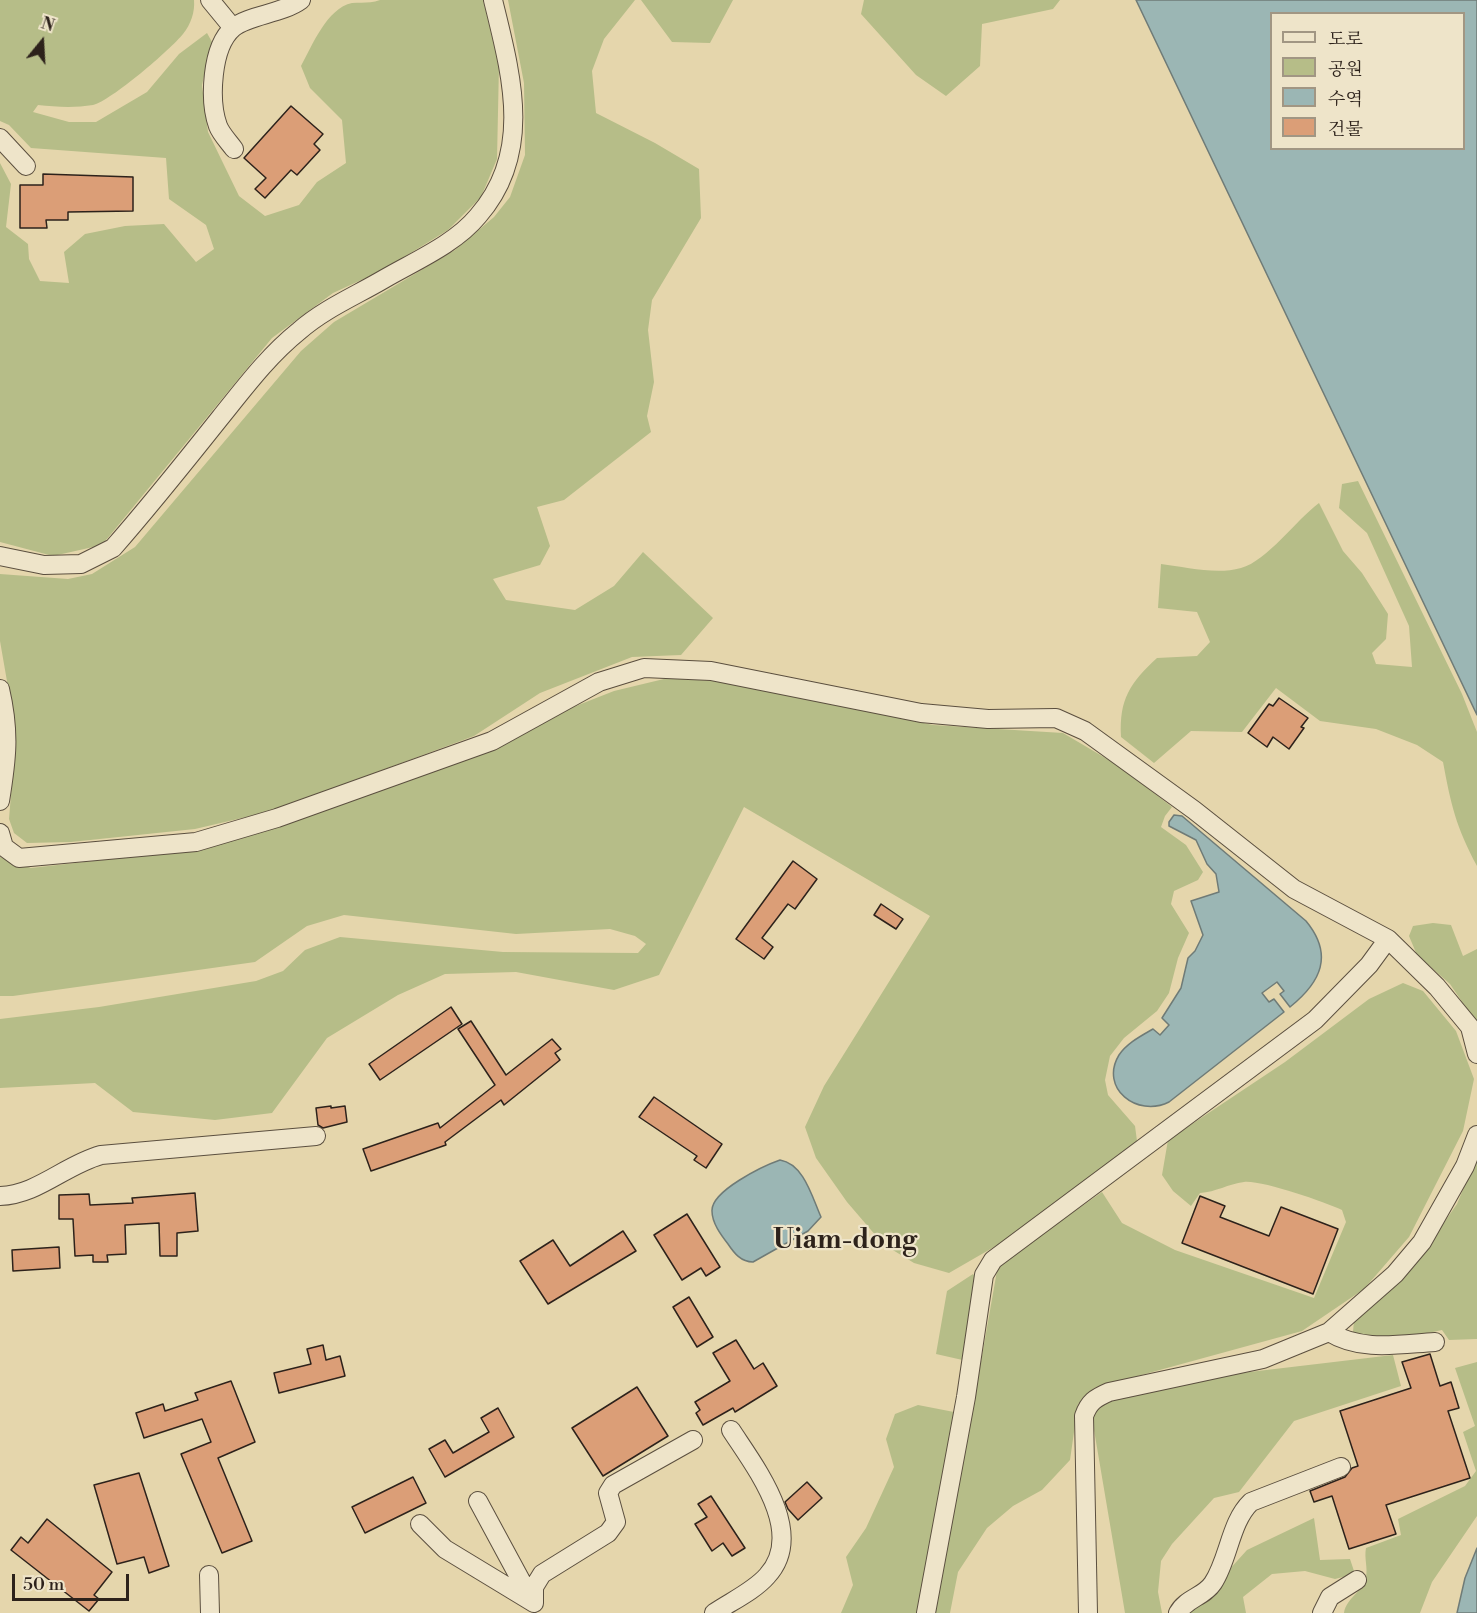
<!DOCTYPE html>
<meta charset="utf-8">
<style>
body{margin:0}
#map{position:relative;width:1477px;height:1613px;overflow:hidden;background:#e5d6ac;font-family:"Libre Bodoni","Noto Serif KR",serif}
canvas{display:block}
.legend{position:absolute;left:1270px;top:12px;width:195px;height:138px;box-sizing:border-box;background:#eee4c9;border:2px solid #a19683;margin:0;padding:8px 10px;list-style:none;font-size:18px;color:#2d221b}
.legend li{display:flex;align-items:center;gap:12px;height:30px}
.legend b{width:30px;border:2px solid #a19683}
.north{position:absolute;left:12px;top:12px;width:60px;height:60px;-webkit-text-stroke:4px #eee4c9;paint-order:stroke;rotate:18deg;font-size:16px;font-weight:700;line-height:24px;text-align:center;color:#2d221b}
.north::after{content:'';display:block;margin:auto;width:21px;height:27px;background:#2d221b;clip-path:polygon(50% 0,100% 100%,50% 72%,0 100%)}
.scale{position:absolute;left:12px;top:1574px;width:117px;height:27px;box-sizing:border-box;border:3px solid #2d221b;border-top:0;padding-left:8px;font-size:18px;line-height:21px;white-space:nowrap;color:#2d221b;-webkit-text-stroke:4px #eee4c9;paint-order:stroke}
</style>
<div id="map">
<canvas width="1477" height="1613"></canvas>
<ul class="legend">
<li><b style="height:8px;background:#eee4c9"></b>도로</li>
<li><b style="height:16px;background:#b6bd88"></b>공원</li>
<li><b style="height:16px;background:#9bb6b4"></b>수역</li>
<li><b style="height:16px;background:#db9e77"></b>건물</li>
</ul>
<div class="north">N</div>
<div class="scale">50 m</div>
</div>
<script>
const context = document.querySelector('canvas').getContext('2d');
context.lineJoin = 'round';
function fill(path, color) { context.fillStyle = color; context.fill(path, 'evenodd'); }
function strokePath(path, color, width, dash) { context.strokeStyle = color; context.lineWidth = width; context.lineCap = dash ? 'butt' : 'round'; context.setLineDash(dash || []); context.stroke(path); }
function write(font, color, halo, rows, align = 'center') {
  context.font = font + ' "Libre Bodoni",serif'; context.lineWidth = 4.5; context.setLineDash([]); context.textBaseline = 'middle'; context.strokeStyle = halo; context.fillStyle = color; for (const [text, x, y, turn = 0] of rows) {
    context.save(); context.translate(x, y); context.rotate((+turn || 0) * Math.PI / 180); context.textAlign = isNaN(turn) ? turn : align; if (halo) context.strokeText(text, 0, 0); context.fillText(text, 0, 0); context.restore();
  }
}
fill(new Path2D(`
 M0,0H194C195,12 191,24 183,34C171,49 111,101 93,105C75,108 56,107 38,105L33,112L69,122H96L147,92L179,54L207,33L212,42L202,85L208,132L239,196L265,216L299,205L317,182L346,163L342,120L310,88L301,66C312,46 327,8 352,3C362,2 370,4 380,0H483L499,65L497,159L481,197L448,230L383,270L333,293L272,338L102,545L53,556L0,542V163L11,184L6,227L28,244L29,259L40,281L69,283L64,252L85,234L125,226L164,224L196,262L214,249L206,225L169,199L166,158L31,148L9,125L0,121Z
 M508,0H635L604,39L592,71L596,113L655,143L699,169L701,218L652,300L648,330L654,382L647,416L651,432L564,500L537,507L550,546L540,565L493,579L506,600L575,610L614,586L643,552L713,618L681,655L632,657L540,693L474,736L272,811L195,829L71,842L27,843L14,833L9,819L16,733L0,641V574L68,579L92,574L135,547L301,351L334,322L455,250L494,217L510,197L525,155L524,83Z
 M641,0H733L710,43L672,42Z
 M864,0H1060L1053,9L982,24L980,66L946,96L916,75L861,14Z
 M1358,481L1462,694L1477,732V866C1456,827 1451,805 1443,762L1417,745L1376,729L1320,721L1276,688L1242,732L1191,731L1154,763L1121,737C1119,699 1130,683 1157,658L1197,656L1210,642L1197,612L1158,608L1161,564C1186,567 1216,575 1241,568C1267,561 1296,520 1319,503L1343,551L1362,573L1388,614L1386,639L1372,653L1376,664L1412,667L1409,626L1367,533L1339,508L1342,484Z
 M668,678L729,682L933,725L1063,733L1119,766L1172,807L1165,816L1161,827L1186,845L1203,872L1198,880L1174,891L1171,904L1189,933L1178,958L1169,993L1157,1011L1124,1038L1110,1056L1105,1080L1108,1095L1135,1126L1137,1141L1013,1236L949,1273L914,1263L883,1244L847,1202L816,1158L805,1127L824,1086L930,916L744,807L659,975L614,990L516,972L445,974L398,995L327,1038L272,1113L215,1120L133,1112L95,1083L0,1088V1019L99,1007L256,981L283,971L305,950L340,937L503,952L638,953L646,944L635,936L610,929L516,934L344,915L307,926L255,962L13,996H0V857L31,868L200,849L281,825L500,747L558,713L614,691Z
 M1433,923L1451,925L1463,956L1477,949V1024L1450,984L1417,955L1409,936L1413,926Z
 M1403,983L1423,991L1456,1031L1474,1079L1463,1131L1409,1237L1364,1289L1302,1331L1094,1388L1078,1404L1070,1460L1042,1490L1013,1506L987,1528L958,1572L950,1613H931L964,1458L998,1265L1102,1192L1122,1223L1175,1250L1314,1298L1346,1222L1342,1210C1324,1202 1262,1180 1244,1182C1228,1184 1216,1192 1200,1193L1191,1206L1173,1191L1162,1175L1168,1140L1285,1062L1369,999Z
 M1477,1156V1339L1449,1340L1442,1330C1413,1336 1380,1345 1353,1332L1354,1320L1417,1261L1457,1204Z
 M973,1274L977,1279L967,1361L936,1354L947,1291Z
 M1393,1355L1401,1386L1294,1421L1239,1492L1214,1498L1172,1544L1161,1561L1158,1592L1162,1613H1125L1092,1418L1099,1405L1112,1398L1241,1373Z
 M1477,1362V1516L1432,1582L1420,1613H1344C1346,1598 1363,1592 1366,1577C1368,1568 1364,1558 1366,1548L1401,1535L1398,1519L1465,1486L1476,1471L1463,1432L1475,1426L1455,1368Z
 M918,1405L954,1412L917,1613H841L853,1585L846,1557L866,1528L894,1467L886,1439L895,1414Z
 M1314,1518L1320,1560L1350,1559L1355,1574L1335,1579L1305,1571L1272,1574L1243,1597L1246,1613H1190L1247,1550Z`), '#b6bd88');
const water = new Path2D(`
 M1136,0H1477V715ZM1272,14H1464V148H1272Z
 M1174,815L1182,816L1306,921C1334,955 1321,982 1290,1007L1280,994L1284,991L1277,982L1262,993L1269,1002L1274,999L1284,1012L1169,1102C1137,1118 1099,1088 1119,1055C1127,1043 1141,1036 1153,1029L1160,1035L1169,1025L1162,1018L1181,988L1188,958L1195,951L1203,935L1191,901L1219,892L1216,874L1207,864L1196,840L1169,826V822Z
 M780,1160C804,1164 812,1197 821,1217L808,1231L753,1262C741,1262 734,1253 728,1244C721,1235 712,1223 712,1211C711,1191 763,1166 780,1160Z
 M1477,1548V1613H1457L1465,1578Z`);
fill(water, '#9bb6b4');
strokePath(water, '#6f7b77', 1.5);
const building = new Path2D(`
 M291,106L323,134L314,144L320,150L297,175L291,170L265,198L255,189L266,178L244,158Z
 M43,174L133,177V211L68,212V220H46L47,228H20V185H43Z
 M1279,698L1308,718L1301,727L1304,728L1289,749L1273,737L1267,747L1248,733L1269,704L1273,706Z
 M793,861L817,879L795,909L788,904L762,938L773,947L764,959L736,939Z
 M881,904L903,919L896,929L874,915Z
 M451,1007L462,1024L380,1080L369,1064Z
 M471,1021L506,1075L552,1039L561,1049L555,1053L560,1060L504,1105L501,1100L445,1142L446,1145L371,1171L363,1149L438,1123L440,1128L495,1085L458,1029Z
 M654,1097L722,1144L706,1168L694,1160L697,1156L639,1117Z
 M331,1106V1108L345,1106L347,1122L323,1128L318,1125L316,1108Z
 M195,1193L198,1231L177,1233V1256H160L159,1223L125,1225L126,1254L107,1255L108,1262H93V1255L75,1256L73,1219H59V1195L89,1194L90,1205L133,1203L132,1198Z
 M1200,1196L1225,1206L1220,1217L1269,1236L1281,1207L1338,1229L1313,1294L1182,1243Z
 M687,1214L720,1267L706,1276L701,1268L682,1280L654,1235Z
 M623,1231L636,1251L548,1304L520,1261L553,1240L570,1266Z
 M59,1247L60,1268L13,1271L12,1250Z
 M689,1297L713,1337L697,1347L673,1307Z
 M736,1340L754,1369L763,1363L777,1386L735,1412L733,1408L703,1425L696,1413L700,1410L695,1402L730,1381L713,1353Z
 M323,1345L326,1360L340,1356L345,1376L279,1393L274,1373L311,1364L307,1349Z
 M1430,1354L1440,1386L1451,1382L1459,1408L1448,1411L1470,1478L1386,1505L1396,1534L1349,1549L1332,1496L1314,1502L1310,1491L1345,1477L1352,1468L1358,1466L1340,1411L1411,1388L1402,1362Z
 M231,1381L255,1442L218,1458L252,1541L222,1553L181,1454L211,1442L202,1419L144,1438L136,1413L163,1404L165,1411L198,1400L195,1393Z
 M637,1387L668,1436L603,1476L572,1428Z
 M498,1408L514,1437L445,1477L429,1449L445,1440L453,1453L489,1432L481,1418Z
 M139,1473L169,1566L149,1573L144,1557L117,1564L94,1485Z
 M413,1477L426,1503L365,1533L352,1507Z
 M807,1482L822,1498L798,1520L788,1509L785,1502Z
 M711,1496L745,1548L732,1556L723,1543L712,1551L695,1524L707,1517L698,1504Z
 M47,1519L112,1572L94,1595L99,1599L89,1611L11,1550L21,1537L28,1543Z`);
fill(building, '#db9e77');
strokePath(building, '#2d221b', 1.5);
const street = new Path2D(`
 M210,0L233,28
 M0,138L26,166
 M234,149C229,142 221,134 218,126C209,101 211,47 233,28C248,15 282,14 301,0
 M0,556L44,565L81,564L113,548C150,506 185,462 220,418C245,387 268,356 299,331C324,309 355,296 384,279C415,261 455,244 478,216C534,152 511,74 493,0
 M0,689C10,732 7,758 0,801
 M0,833L4,847L19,858L196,842L277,818L492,741L599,682L644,668L711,671L921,713L988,719L1056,718L1085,731L1194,810L1294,889L1388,939L1437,987L1470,1027L1477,1054
 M0,1196C37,1195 65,1165 101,1155L316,1136
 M1329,1332C1361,1352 1400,1344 1435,1342
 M478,1501L532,1601
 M420,1524L445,1549L534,1603
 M209,1575L210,1613
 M534,1603V1587L542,1574L608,1533L616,1522L608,1493L613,1485L693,1440
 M714,1613C730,1602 754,1591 767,1576C807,1533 755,1467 731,1430
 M926,1613L966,1397L984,1275L993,1260L1315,1020L1369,965L1388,939
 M1088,1613L1084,1416C1089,1402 1095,1398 1109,1392L1263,1359L1329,1332L1395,1274L1422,1242L1465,1166L1477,1135
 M1178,1613C1186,1598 1204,1597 1213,1583C1229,1559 1230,1522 1251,1502L1341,1467
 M1322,1613L1330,1597L1357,1580`);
strokePath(street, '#5b4f3f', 20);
strokePath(street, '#eee4c9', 18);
write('bold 27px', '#2d221b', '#eee4c9', [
 ["Uiam-dong",845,1242]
]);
</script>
